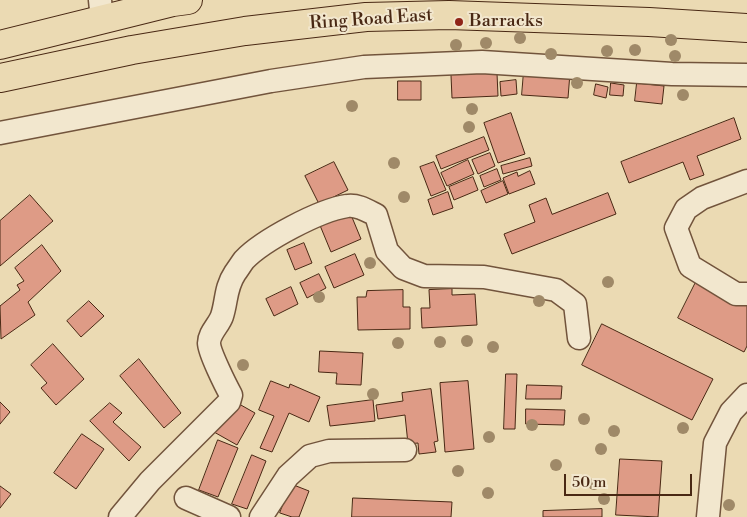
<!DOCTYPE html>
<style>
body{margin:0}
#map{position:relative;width:747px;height:517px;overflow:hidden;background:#ebdab3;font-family:"Libre Bodoni",serif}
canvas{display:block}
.scale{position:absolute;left:564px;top:474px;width:128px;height:22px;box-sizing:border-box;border:2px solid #492814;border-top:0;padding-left:6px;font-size:15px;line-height:18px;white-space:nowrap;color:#492814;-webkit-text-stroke:4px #f2e7ce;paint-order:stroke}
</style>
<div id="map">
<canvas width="747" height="517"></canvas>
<div class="scale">50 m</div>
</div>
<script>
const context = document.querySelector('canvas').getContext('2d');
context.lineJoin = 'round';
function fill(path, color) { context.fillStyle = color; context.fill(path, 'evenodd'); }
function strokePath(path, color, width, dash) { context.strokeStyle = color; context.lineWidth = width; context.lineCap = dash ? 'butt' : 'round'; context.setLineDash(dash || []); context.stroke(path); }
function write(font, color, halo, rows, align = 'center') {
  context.font = font + ' "Libre Bodoni",serif'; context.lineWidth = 4; context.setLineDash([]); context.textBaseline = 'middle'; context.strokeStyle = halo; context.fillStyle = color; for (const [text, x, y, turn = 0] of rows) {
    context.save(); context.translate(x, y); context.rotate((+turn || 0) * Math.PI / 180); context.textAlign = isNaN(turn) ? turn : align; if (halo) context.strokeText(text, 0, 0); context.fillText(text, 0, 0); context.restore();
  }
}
const building = new Path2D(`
 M524,71L570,73L568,98L522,95Z
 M497,73L498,96L452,98L451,75Z
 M516,80L517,94L501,96L500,82Z
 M398,81H421V100H398Z
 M611,83L624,85L623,96L610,95Z
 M637,83L664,86L662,104L635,101Z
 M596,84L608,87L606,98L594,95Z
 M511,113L525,154L498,163L484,123Z
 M734,118L741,139L697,156L704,175L690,180L683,162L629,183L621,162Z
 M484,137L489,150L441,169L436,156Z
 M490,153L495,166L478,174L472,160Z
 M530,158L532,166L503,174L501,166Z
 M468,160L474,174L447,186L441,173Z
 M334,162L348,190L319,204L305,176Z
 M434,162L446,190L431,196L420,167Z
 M497,169L501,180L484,187L480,176Z
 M530,171L535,184L509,194L503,178L517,172L518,176Z
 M473,177L478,190L454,200L449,187Z
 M503,181L508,194L486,203L481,191Z
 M448,192L453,208L433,215L428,200Z
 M608,193L616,214L512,254L504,234L535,222L529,205L546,198L552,214Z
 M30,195L53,221L0,266V221Z
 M349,210L361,239L331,252L319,223Z
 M304,243L312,263L295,270L287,250Z
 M42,245L61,271L28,302L35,315L1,339L0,306L20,290L17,285L24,281L15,268Z
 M355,254L364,275L334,288L325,267Z
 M319,274L326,288L307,298L300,283Z
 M698,278L747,303V346L744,352L678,318Z
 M291,287L298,304L274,316L266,299Z
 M452,289V295L475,294L477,325L422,328L421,308H430L429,290Z
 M403,290V307H410V329L358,330L357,297H366L367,291Z
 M89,301L104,316L81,337L67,321Z
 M602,324L713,379L692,420L582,365Z
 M53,344L84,379L56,405L41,388L47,383L31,365Z
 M320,351L363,353L361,385L336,384L337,373L319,372Z
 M139,359L181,413L164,428L120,376Z
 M506,374H517L515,429H504Z
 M271,381L289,388L290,384L320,397L309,422L289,413L272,452L260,448L274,416L259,410Z
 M468,381L474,449L445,452L440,383Z
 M527,385L562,386L561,399H526Z
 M431,389L438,441L434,442L436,452L419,454L418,443L408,444L405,415L378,419L376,405L403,401L402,393Z
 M232,400L255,413L237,445L214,432Z
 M373,400L375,421L330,426L327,406Z
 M0,402L10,412L0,424Z
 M110,403L122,413L113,422L141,447L129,461L90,421Z
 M526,409L565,410L564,425L526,424Z
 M82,434L104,449L76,489L54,473Z
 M218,440L238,448L218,497L199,490Z
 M252,455L266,461L247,509L232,504Z
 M620,459L662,461L658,517L616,515Z
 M291,484L309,491L299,517H292L280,513Z
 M0,486L11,494L0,508Z
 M353,498L452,502L451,517H352Z
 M602,509V517H543V511Z`);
fill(building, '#de9b86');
strokePath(building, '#492814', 1);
const minor = new Path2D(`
 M100,0L102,20
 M0,133L271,81L364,67L482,62L672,74L747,75
 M747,181L702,198L686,209L676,228L690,266L736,294H747
 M186,498L229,517
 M120,517L150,481L229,402L231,395C226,386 209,352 209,343C209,333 219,325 222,316C227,301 225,288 235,273C238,269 241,264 244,260C263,240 320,210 347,206C357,204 368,211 376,215L387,251L403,268L424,276L484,277L556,290L575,304L579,338
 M261,517L288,476L310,456L329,451L405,450
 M708,517L715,443L731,412L747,395`);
const major = new Path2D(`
 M0,45L173,2L188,0
 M0,78L132,50L245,31L366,17L449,15L649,22L747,28`);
strokePath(minor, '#72543c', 25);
strokePath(major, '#492814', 30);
strokePath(minor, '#f2e7ce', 22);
strokePath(major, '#ebdab3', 28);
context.fillStyle = '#9f8968';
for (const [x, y] of [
 [520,38],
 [671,40],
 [486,43],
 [456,45],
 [635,50],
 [607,51],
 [551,54],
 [675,56],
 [577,83],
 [683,95],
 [352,106],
 [472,109],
 [469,127],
 [394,163],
 [404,197],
 [370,263],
 [608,282],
 [319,297],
 [539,301],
 [467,341],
 [440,342],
 [398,343],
 [493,347],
 [243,365],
 [373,394],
 [584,419],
 [532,425],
 [683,428],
 [614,431],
 [489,437],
 [601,449],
 [556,465],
 [458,471],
 [594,484],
 [488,493],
 [604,499],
 [729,505]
]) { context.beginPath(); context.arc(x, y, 6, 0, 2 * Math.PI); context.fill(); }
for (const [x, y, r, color] of [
 [459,22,5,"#8f2418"]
]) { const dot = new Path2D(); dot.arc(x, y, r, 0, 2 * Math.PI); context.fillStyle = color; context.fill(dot); strokePath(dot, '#f2e7ce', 2); }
write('18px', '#492814', '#f2e7ce', [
 ["Ring Road East",371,20,-4]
]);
write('18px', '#492814', '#f2e7ce', [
 ["Barracks",469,22]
], 'left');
</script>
